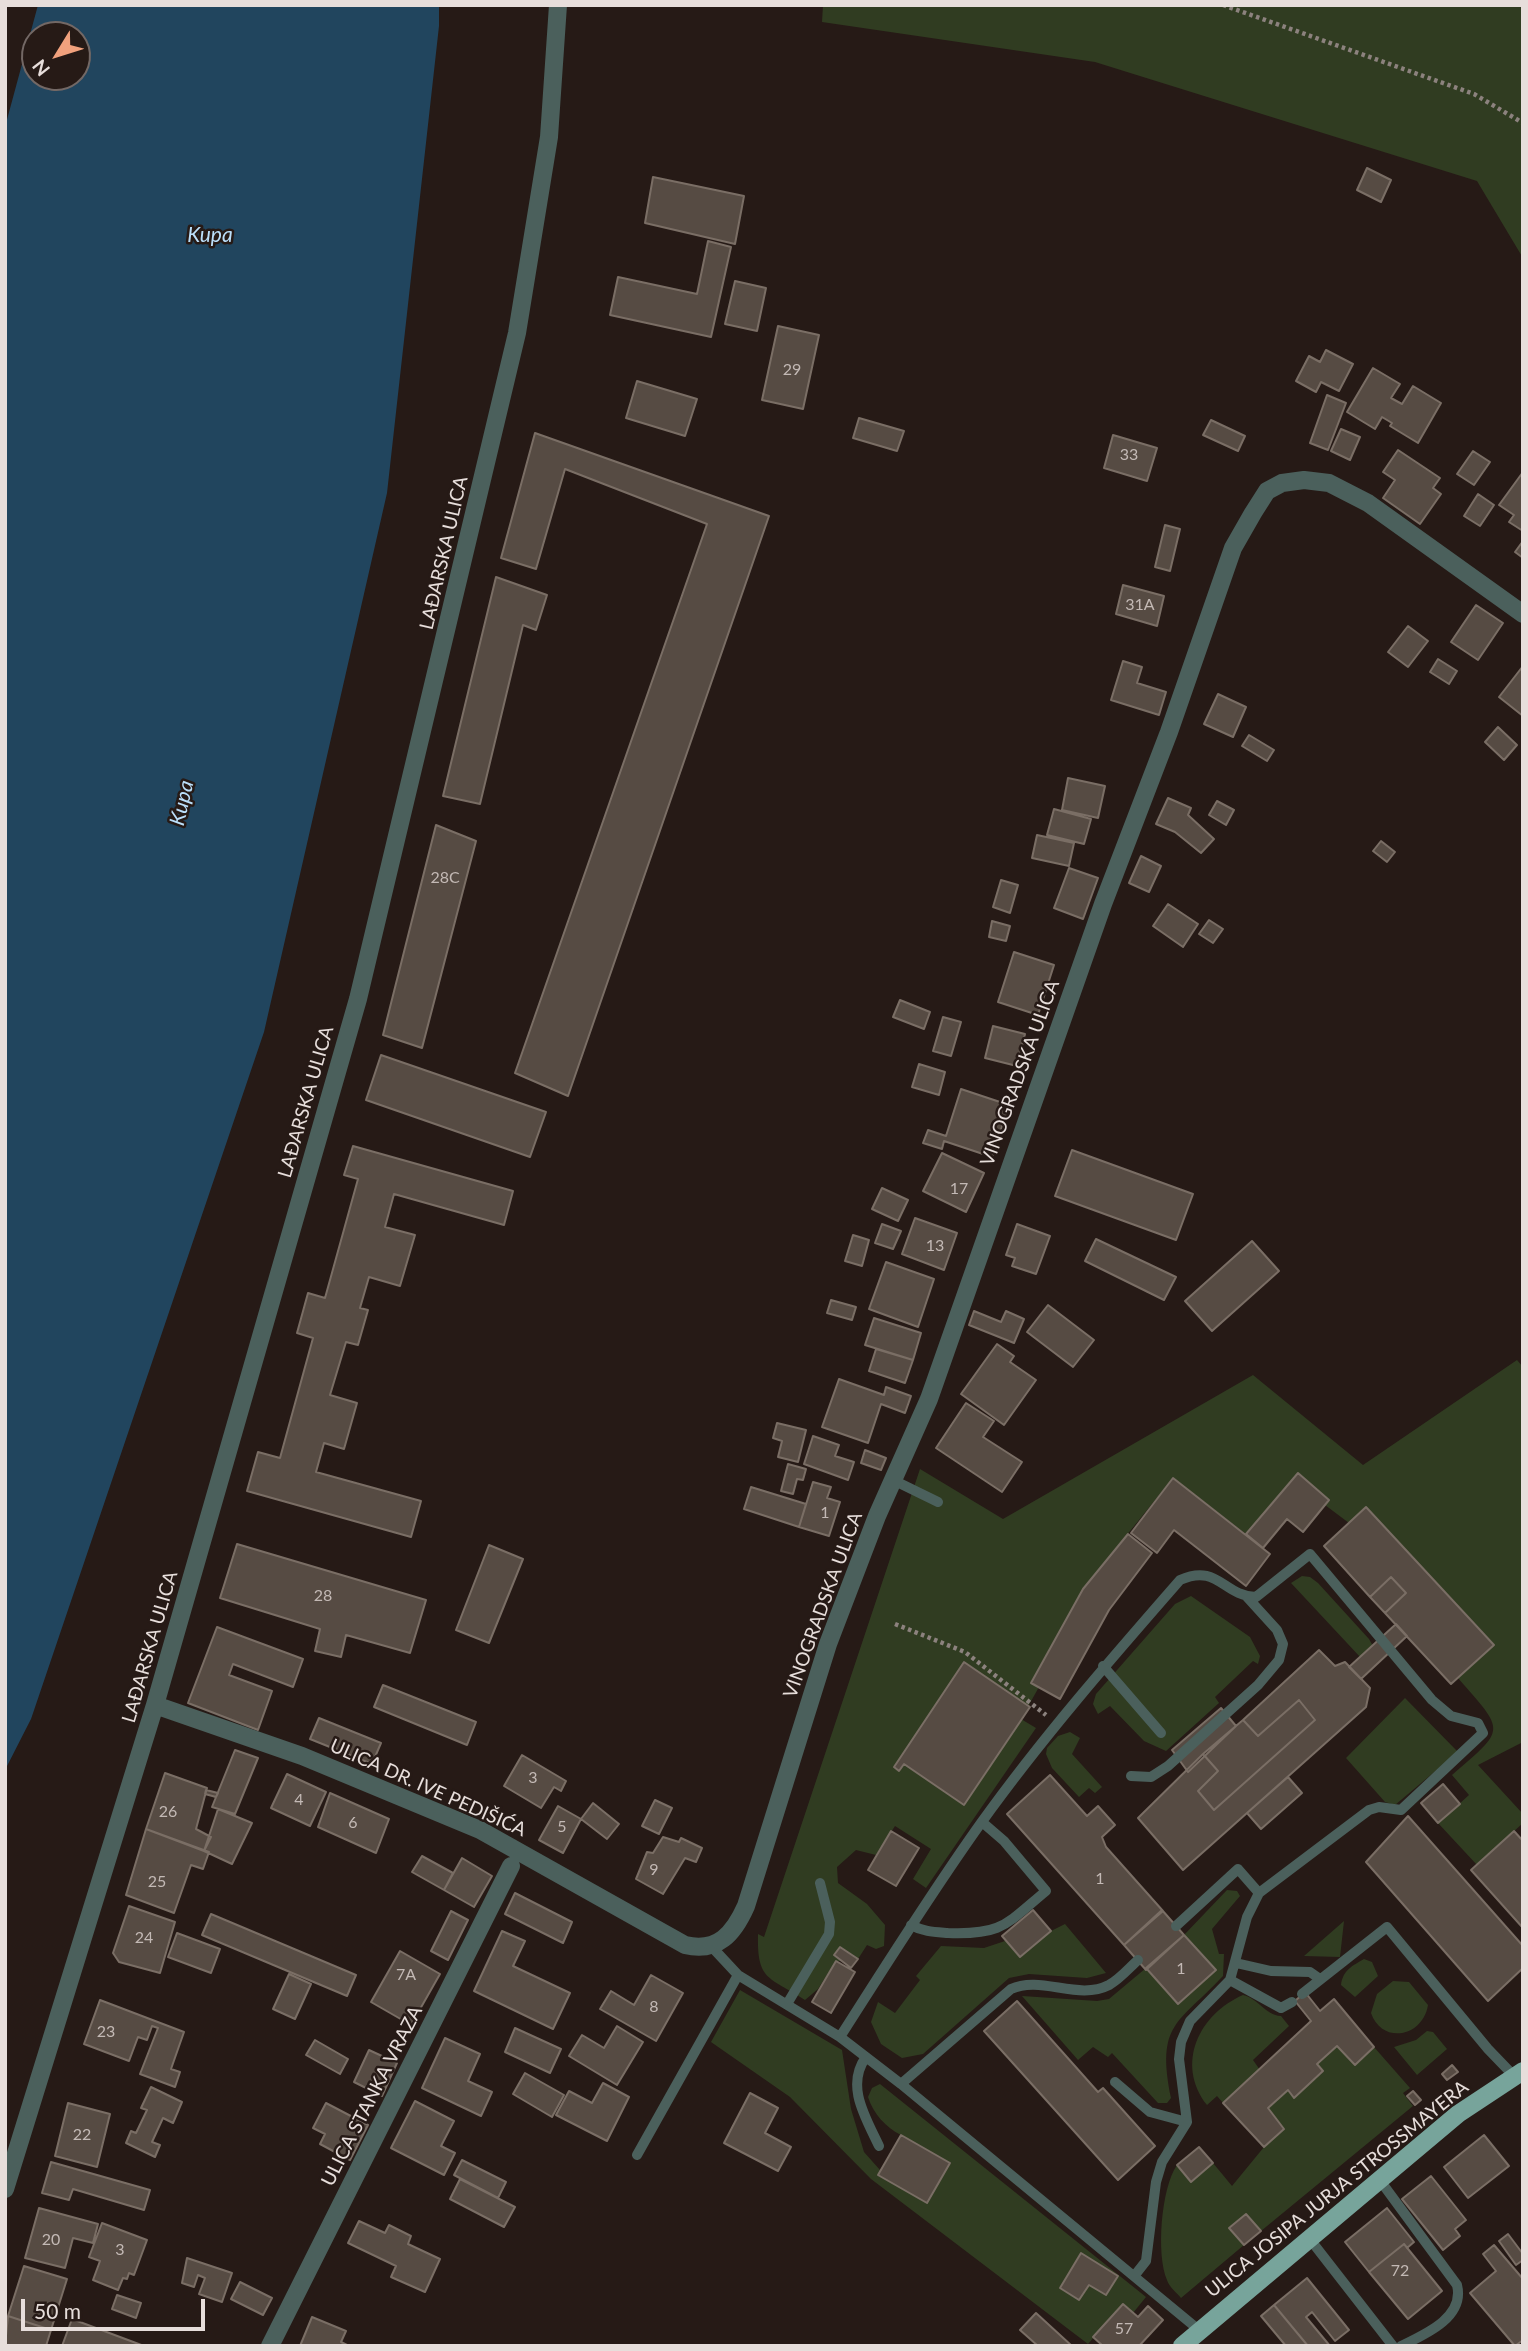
<!DOCTYPE html>
<meta charset="utf-8">
<style>
body{margin:0}
#map{position:relative;width:1528px;height:2351px;overflow:hidden;background:#261a16;font-family:Lato,sans-serif}
canvas{display:block}
.frame{position:absolute;inset:0;border:7px solid #e7dedb;pointer-events:none}
.north{position:absolute;left:21px;top:21px;width:70px;height:70px;box-sizing:border-box;background:#261a16;border:2px solid #736865;border-radius:50%;rotate:232deg;font-size:19px;font-weight:700;line-height:28px;text-align:center;color:#e7dedb}
.north::after{content:'';display:block;margin:auto;width:24px;height:32px;background:#f1a17d;clip-path:polygon(50% 0,100% 100%,50% 72%,0 100%)}
.scale{position:absolute;left:21px;top:2299px;width:184px;height:32px;box-sizing:border-box;border:4px solid #e7dedb;border-top:0;padding-left:9px;font-size:21px;line-height:24px;white-space:nowrap;color:#e7dedb;-webkit-text-stroke:5px #261a16;paint-order:stroke}
</style>
<div id="map">
<canvas width="1528" height="2351"></canvas>
<div class="frame"></div>
<div class="north">N</div>
<div class="scale">50 m</div>
</div>
<script>
const context = document.querySelector('canvas').getContext('2d');
context.lineJoin = 'round';
function fill(path, color) { context.fillStyle = color; context.fill(path, 'evenodd'); }
function strokePath(path, color, width, dash) { context.strokeStyle = color; context.lineWidth = width; context.lineCap = dash ? 'butt' : 'round'; context.setLineDash(dash || []); context.stroke(path); }
function write(font, color, halo, rows, align = 'center') {
  context.font = font + ' Lato,sans-serif'; context.lineWidth = 5; context.setLineDash([]); context.textBaseline = 'middle'; context.strokeStyle = halo; context.fillStyle = color; for (const [text, x, y, turn = 0] of rows) {
    context.save(); context.translate(x, y); context.rotate((+turn || 0) * Math.PI / 180); context.textAlign = isNaN(turn) ? turn : align; if (halo) context.strokeText(text, 0, 0); context.fillText(text, 0, 0); context.restore();
  }
}
fill(new Path2D(`
 M823,5H1523V258L1477,181L1095,62L822,22Z
 M1517,1360L1523,1367V1742L1478,1765L1523,1814V1823L1477,1865L1438,1823L1469,1795L1452,1775C1507,1728 1505,1732 1458,1678L1494,1644L1366,1507L1349,1523L1325,1505L1329,1500L1298,1473L1246,1534L1173,1478L1083,1589L1032,1683L1039,1687L1021,1719L1036,1728L926,1888L913,1879L931,1849L895,1826L876,1855L856,1850L837,1867L838,1883L867,1904L885,1925L884,1946L876,1949L867,1945L858,1959L840,1947L834,1955L842,1961H836L818,1989L805,2000C768,1976 757,1981 758,1934L764,1937L920,1469L1003,1519L1253,1375L1363,1465Z
 M1302,1576L1310,1577L1318,1583L1369,1639L1373,1646L1361,1658L1291,1583Z
 M1191,1596L1250,1637L1260,1656L1258,1664L1253,1661L1215,1697L1219,1703L1166,1751L1144,1741L1110,1706L1098,1714L1093,1704L1096,1694L1175,1604Z
 M1405,1698L1458,1752L1395,1805L1385,1802L1346,1758Z
 M1070,1732L1080,1738L1072,1754L1102,1787L1095,1793L1089,1788L1079,1797L1052,1768L1046,1754L1047,1748L1058,1736Z
 M1227,1890L1237,1891L1240,1896L1212,1929L1219,1954H1224L1223,1976C1178,2024 1156,2023 1171,2098L1167,2103H1158L1112,2053L1108,2057L1093,2047L1078,2060L1022,1996L1097,2001L1109,1999L1146,1968L1178,2004L1216,1970L1184,1935Z
 M1033,1910L1051,1931L1065,1924L1106,1973L1087,1978L1029,1974L1009,1978L923,2054L902,2058L881,2044L871,2022L878,2002L895,2013L920,1980L916,1976L941,1946L984,1948L1005,1941L1002,1936Z
 M1344,1921L1340,1957L1304,1956Z
 M1364,1959L1372,1962L1378,1976L1355,1997L1341,1985C1343,1970 1352,1966 1364,1959Z
 M1393,1981L1409,1982L1428,2005C1423,2037 1382,2045 1371,2013L1377,1994Z
 M740,1990L842,2050L851,2109L864,2152L880,2170L901,2135C886,2128 873,2113 868,2097L872,2088L880,2084L1146,2297L1133,2313L1123,2304L1088,2344L871,2179L790,2097L711,2042Z
 M1243,1995C1258,1998 1265,2015 1281,2016L1289,2026L1253,2060L1260,2070L1223,2103L1217,2096L1207,2105C1175,2064 1199,2014 1243,1995Z
 M1427,2031L1433,2032L1447,2049L1417,2075L1394,2047L1416,2040Z
 M1337,2046L1355,2065L1374,2047L1410,2088L1403,2093L1413,2106L1261,2231L1246,2214L1230,2228L1244,2245L1181,2298C1177,2293 1169,2287 1167,2280C1156,2255 1161,2188 1177,2165L1191,2182L1213,2163L1232,2186L1264,2147L1284,2129L1268,2108L1288,2090L1295,2097L1323,2072L1317,2064Z`), '#303c21');
fill(new Path2D(`
 M38,5H439V26L387,493L264,1032L31,1719L5,1770V127ZM35,35H77V77H35Z`), '#21455e');
const building = new Path2D(`
 M1367,168L1391,180L1381,202L1357,190Z
 M653,177L744,196L735,244L645,223Z
 M708,241L731,247L711,337L610,315L618,277L697,294Z
 M735,281L766,288L757,331L725,324Z
 M778,326L819,335L803,409L762,400Z
 M1326,350L1353,364L1339,391L1321,382L1316,392L1296,381L1309,356L1320,362Z
 M1373,368L1400,384L1391,398L1402,404L1413,386L1441,403L1418,443L1390,426L1392,423L1382,417L1375,429L1347,412Z
 M637,381L697,399L685,436L626,418Z
 M1327,395L1346,403L1328,450L1310,443Z
 M859,418L904,431L897,451L853,438Z
 M1211,420L1245,436L1238,451L1203,435Z
 M1341,429L1360,437L1350,460L1331,451Z
 M535,433L769,516L568,1096L515,1073L707,524L565,469L536,569L501,558Z
 M1113,435L1157,448L1147,481L1104,468Z
 M1398,450L1440,478L1433,488L1441,494L1420,524L1383,498L1395,480L1383,472Z
 M1473,451L1490,462L1474,485L1457,474Z
 M1523,472V531L1509,522L1514,515L1499,505Z
 M1478,494L1494,505L1480,526L1464,516Z
 M1165,525L1180,529L1170,571L1155,567Z
 M1523,541V558L1515,552Z
 M496,577L547,595L536,630L523,625L480,804L443,796Z
 M1123,585L1164,596L1157,626L1116,614Z
 M1476,605L1503,623L1478,660L1451,642Z
 M1408,626L1428,641L1408,667L1388,652Z
 M1438,659L1457,671L1449,684L1430,672Z
 M1123,661L1142,667L1137,683L1166,692L1159,715L1111,700Z
 M1523,666V716L1499,697Z
 M1218,694L1246,707L1233,737L1204,724Z
 M1498,727L1517,745L1504,760L1485,742Z
 M1249,735L1274,750L1267,761L1242,746Z
 M1068,778L1105,786L1098,818L1062,810Z
 M1168,798L1191,808L1188,815L1214,839L1201,853L1175,832L1156,824Z
 M1217,801L1234,810L1226,825L1209,815Z
 M1054,809L1091,819L1084,844L1047,835Z
 M436,825L476,841L422,1048L383,1035Z
 M1037,835L1074,843L1069,866L1032,858Z
 M1381,841L1395,852L1387,862L1373,851Z
 M1141,856L1161,866L1149,892L1129,883Z
 M1069,868L1098,878L1083,919L1054,908Z
 M1001,880L1018,885L1010,913L993,907Z
 M1168,904L1198,924L1183,947L1153,926Z
 M1209,920L1223,929L1213,943L1199,934Z
 M992,921L1010,926L1006,941L989,937Z
 M1014,952L1054,965L1038,1015L998,1002Z
 M900,1000L930,1012L924,1029L893,1017Z
 M943,1017L961,1022L951,1056L933,1051Z
 M993,1026L1025,1034L1017,1066L985,1058Z
 M381,1055L546,1112L530,1157L366,1100Z
 M919,1064L945,1072L939,1095L912,1087Z
 M961,1089L1009,1105L992,1157L944,1141L942,1149L923,1143L928,1130L946,1136Z
 M353,1146L513,1191L504,1225L394,1194L385,1227L415,1235L400,1286L369,1277L360,1308L368,1310L358,1345L346,1342L330,1395L357,1403L344,1449L324,1443L316,1472L421,1501L411,1537L247,1491L258,1452L280,1458L313,1338L297,1333L308,1293L325,1298L358,1179L344,1175Z
 M1072,1150L1193,1194L1176,1240L1055,1196Z
 M942,1153L984,1173L966,1212L923,1191Z
 M882,1188L908,1200L898,1221L872,1209Z
 M915,1218L957,1233L944,1270L902,1254Z
 M882,1224L901,1231L893,1249L875,1243Z
 M1017,1224L1050,1236L1036,1274L1012,1266L1015,1258L1006,1255Z
 M853,1235L869,1240L862,1266L845,1261Z
 M1096,1239L1176,1277L1164,1300L1085,1261Z
 M1252,1241L1279,1271L1212,1331L1185,1301Z
 M886,1262L934,1279L918,1327L869,1309Z
 M831,1300L856,1307L852,1320L827,1313Z
 M1048,1305L1094,1340L1073,1367L1027,1332Z
 M974,1311L1001,1322L1006,1311L1024,1319L1014,1343L969,1325Z
 M874,1318L921,1333L913,1360L865,1345Z
 M997,1344L1014,1356L1010,1362L1036,1380L1004,1425L961,1394Z
 M876,1349L913,1360L905,1383L869,1371Z
 M839,1379L884,1395L886,1387L911,1396L905,1413L881,1404L868,1443L822,1427Z
 M966,1403L994,1421L983,1437L1022,1462L1002,1492L936,1448Z
 M777,1423L806,1430L798,1462L778,1457L782,1441L773,1438Z
 M813,1436L839,1445L835,1456L854,1462L848,1480L804,1464Z
 M865,1450L886,1458L881,1470L861,1463Z
 M788,1464L806,1469L803,1480L797,1479L793,1494L781,1491Z
 M1298,1473L1329,1500L1303,1532L1287,1519L1263,1548L1246,1534Z
 M1173,1478L1270,1554L1246,1586L1174,1530L1157,1553L1131,1533Z
 M813,1482L831,1487L827,1498L840,1502L829,1536L799,1527Z
 M751,1487L806,1504L799,1527L744,1509Z
 M1366,1507L1494,1645L1451,1684L1385,1613L1406,1593L1391,1577L1370,1597L1324,1546Z
 M1128,1534L1152,1553L1109,1610L1060,1699L1031,1683L1083,1589Z
 M237,1544L426,1600L410,1653L346,1635L341,1657L315,1651L320,1629L220,1598Z
 M489,1545L523,1559L489,1643L456,1630Z
 M1391,1577L1406,1593L1385,1613L1370,1597Z
 M1396,1624L1407,1636L1361,1679L1349,1667Z
 M217,1627L303,1659L293,1687L233,1664L229,1675L272,1691L258,1730L188,1703Z
 M1319,1650L1335,1666L1345,1662L1370,1688L1366,1707L1183,1870L1138,1818L1203,1754L1218,1771L1198,1791L1214,1810L1315,1720L1299,1700L1258,1736L1243,1720Z
 M964,1662L1030,1707L964,1805L904,1764L899,1771L894,1767Z
 M383,1685L476,1722L467,1745L374,1707Z
 M1299,1700L1315,1720L1214,1810L1198,1791L1218,1771L1203,1754L1243,1720L1258,1736Z
 M1221,1708L1236,1726L1188,1772L1172,1750Z
 M319,1718L381,1743L372,1764L310,1739Z
 M235,1750L258,1758L235,1814L212,1807Z
 M522,1755L566,1781L561,1791L554,1787L541,1808L504,1786Z
 M165,1773L207,1788L196,1829L211,1837L204,1851L146,1829Z
 M287,1774L326,1792L310,1826L271,1808Z
 M1050,1775L1087,1816L1098,1806L1115,1825L1102,1837L1106,1847L1163,1911L1124,1945L1007,1814Z
 M1288,1777L1302,1793L1261,1829L1247,1813Z
 M1443,1784L1460,1804L1438,1823L1421,1803Z
 M206,1790L218,1793L216,1797L205,1794Z
 M330,1793L389,1819L376,1853L318,1827Z
 M655,1800L672,1808L659,1834L642,1826Z
 M593,1803L619,1824L607,1839L581,1819Z
 M558,1806L581,1819L563,1853L539,1840Z
 M218,1809L252,1823L232,1864L204,1851Z
 M1408,1816L1523,1946V1968L1488,2001L1366,1862Z
 M146,1829L209,1852L203,1869L191,1865L174,1913L126,1895Z
 M891,1831L919,1848L896,1886L868,1870Z
 M1514,1831L1523,1841V1928L1471,1870Z
 M663,1837L679,1842L681,1838L702,1848L696,1862L685,1858L663,1894L636,1879L647,1852L653,1853Z
 M422,1856L453,1873L444,1890L412,1872Z
 M462,1858L492,1876L474,1907L444,1890Z
 M515,1893L572,1922L563,1943L505,1914Z
 M129,1906L175,1922L160,1973L119,1962L113,1953Z
 M1033,1910L1051,1931L1020,1957L1002,1936Z
 M1162,1910L1184,1935L1146,1970L1124,1945Z
 M451,1911L468,1920L448,1960L431,1951Z
 M211,1914L356,1975L347,1996L202,1935Z
 M502,1931L525,1941L513,1966L570,1993L553,2029L474,1991Z
 M177,1933L220,1949L211,1973L168,1957Z
 M1184,1935L1216,1970L1178,2004L1146,1968Z
 M840,1947L858,1959L851,1968L834,1955Z
 M400,1951L440,1974L411,2025L371,2002Z
 M836,1961L855,1972L831,2013L812,2002Z
 M289,1974L311,1984L295,2019L273,2009Z
 M651,1975L683,1993L656,2041L600,2009L611,1991L634,2005Z
 M1305,1992L1320,2011L1334,1999L1374,2047L1355,2065L1337,2046L1317,2064L1323,2071L1294,2098L1288,2090L1268,2108L1284,2129L1264,2147L1223,2103L1311,2021L1295,2001Z
 M100,2000L184,2032L171,2069L180,2072L175,2087L140,2074L158,2028L152,2026L147,2040L138,2037L129,2061L84,2044Z
 M1017,2001L1098,2092L1103,2088L1155,2146L1118,2180L984,2031Z
 M617,2026L643,2042L617,2085L569,2056L582,2035L604,2048Z
 M515,2028L561,2049L550,2073L505,2052Z
 M445,2038L480,2054L468,2081L492,2092L481,2116L422,2088Z
 M315,2040L348,2059L340,2074L306,2055Z
 M369,2050L397,2063L382,2096L354,2082Z
 M1452,2065L1458,2072L1447,2080L1442,2074Z
 M525,2073L564,2095L552,2117L513,2094Z
 M603,2083L629,2097L607,2141L556,2115L569,2091L592,2103Z
 M151,2087L182,2102L173,2123L163,2118L152,2142L160,2145L155,2157L126,2143L131,2131L136,2133L147,2110L141,2108Z
 M1413,2091L1421,2100L1415,2105L1407,2096Z
 M750,2093L778,2108L765,2133L791,2147L778,2171L724,2143Z
 M415,2101L454,2121L441,2146L455,2153L444,2175L391,2148Z
 M68,2103L110,2114L97,2167L55,2156Z
 M326,2103L368,2125L350,2160L320,2144L325,2134L313,2128Z
 M901,2135L950,2163L927,2203L878,2175Z
 M1484,2135L1509,2166L1468,2198L1444,2167Z
 M1199,2147L1213,2163L1191,2182L1177,2165Z
 M462,2160L506,2182L498,2198L454,2175Z
 M51,2162L150,2190L144,2210L73,2189L69,2200L42,2193Z
 M1431,2176L1466,2220L1455,2229L1460,2236L1443,2250L1402,2199Z
 M460,2179L515,2207L504,2227L450,2199Z
 M39,2208L98,2224L93,2243L73,2238L65,2268L25,2258Z
 M1387,2208L1414,2242L1407,2248L1404,2244L1369,2272L1345,2242Z
 M1246,2214L1261,2231L1244,2245L1229,2228Z
 M359,2221L385,2233L389,2225L411,2236L408,2244L440,2259L425,2292L391,2277L396,2266L348,2243Z
 M102,2223L147,2240L134,2275L129,2273L127,2279L123,2278L118,2290L93,2280L100,2261L89,2257Z
 M1508,2234L1523,2254V2260L1516,2265L1499,2241Z
 M1404,2244L1442,2291L1408,2319L1369,2272Z
 M1494,2245L1523,2279V2340L1515,2346L1470,2293L1496,2271L1483,2254Z
 M1081,2253L1118,2276L1106,2295L1089,2285L1079,2300L1060,2288Z
 M187,2258L232,2273L222,2302L199,2294L205,2278L198,2275L194,2287L182,2283Z
 M24,2266L67,2279L51,2330L8,2316Z
 M1307,2278L1349,2330L1335,2341L1312,2312L1306,2317L1330,2346H1308L1274,2305Z
 M240,2282L272,2298L263,2315L231,2299Z
 M117,2295L141,2303L136,2318L112,2309Z
 M1123,2304L1138,2317L1148,2306L1163,2320L1139,2346H1103L1093,2337Z
 M1274,2305L1308,2346H1286L1261,2316Z
 M1036,2313L1072,2346H1038L1020,2330Z
 M8,2316L51,2330L46,2346H5Z
 M312,2317L346,2331L341,2342L349,2346H300Z
 M72,2319L144,2346H62Z`);
fill(building, '#564b43');
strokePath(building, '#7a6e65', 2);
strokePath(new Path2D(`
 M1223,5L1474,94L1523,123
 M895,1624L965,1652L1046,1715`), '#8c827e', 4.5, [3.5, 3.5]);
strokePath(new Path2D(`
 M893,1480L938,1502
 M1103,1666L1161,1733
 M1131,1776L1151,1777L1168,1766L1258,1685L1279,1660L1283,1644L1277,1630L1247,1597
 M911,1925C924,1932 934,1932 948,1933C1003,1935 1006,1924 1046,1891L1004,1841L982,1822
 M1176,1926L1238,1869L1259,1893
 M711,1946L738,1975L840,2037L901,2084L1199,2330
 M1236,1963L1271,1971L1310,1972L1320,1979
 M1230,1980L1281,2008L1292,2002
 M1302,1994L1387,1927L1488,2049L1514,2076
 M787,2004L829,1934L830,1922L820,1883
 M840,2037C886,1965 931,1893 981,1823C1042,1738 1111,1659 1180,1580C1218,1563 1223,1596 1256,1597L1310,1554L1432,1700L1451,1716L1478,1723L1483,1733L1401,1810L1379,1807L1369,1810L1259,1893L1247,1917L1230,1980L1190,2021L1181,2042L1179,2059L1187,2122L1162,2162L1156,2182L1146,2261L1135,2275
 M866,2057C845,2086 866,2118 879,2146
 M1115,2082L1150,2112L1187,2122
 M901,2084L1011,1989C1041,1975 1078,2001 1109,1985C1120,1979 1129,1968 1138,1960
 M637,2155L738,1975
 M1379,2179L1457,2285C1465,2317 1426,2334 1401,2346
 M1309,2238L1393,2346`), '#4b605c', 10);
strokePath(new Path2D(`
 M155,1705L302,1756L480,1830L685,1945C718,1953 734,1933 746,1906L828,1644L877,1516L929,1399L1103,904L1169,732L1233,548L1253,513L1267,491L1282,483L1304,480L1329,483L1368,503L1523,614
 M5,2189L155,1705L358,999L517,333L549,137L558,5
 M270,2346L511,1866`), '#4b605c', 18);
strokePath(new Path2D(`
 M1182,2346L1458,2114L1523,2071`), '#77a49b', 18);
write('16px', '#c3b9b5', null, [
 ["29",792,370],
 ["33",1129,455],
 ["31A",1140,605],
 ["28C",445,878],
 ["17",959,1189],
 ["13",935,1246],
 ["1",825,1513],
 ["28",323,1596],
 ["3",533,1778],
 ["4",299,1800],
 ["26",168,1812],
 ["6",353,1823],
 ["5",562,1827],
 ["9",654,1870],
 ["1",1100,1879],
 ["25",157,1882],
 ["24",144,1938],
 ["1",1181,1969],
 ["7A",406,1975],
 ["8",654,2007],
 ["23",106,2032],
 ["22",82,2135],
 ["20",51,2240],
 ["3",120,2250],
 ["72",1400,2271],
 ["57",1124,2329]
]);
write('19px', '#e7dedb', '#261a16', [
 ["LAĐARSKA ULICA",444,553,-77],
 ["VINOGRADSKA ULICA",1020,1073,-70],
 ["LAĐARSKA ULICA",306,1102,-74],
 ["VINOGRADSKA ULICA",823,1605,-70],
 ["LAĐARSKA ULICA",150,1647,-74],
 ["ULICA DR. IVE PEDIŠIĆA",428,1788,24],
 ["ULICA STANKA VRAZA",372,2096,-63],
 ["ULICA JOSIPA JURJA STROSSMAYERA",1337,2189,-39]
]);
write('italic 21px', '#bbdffa', '#261a16', [
 ["Kupa",210,235],
 ["Kupa",182,803,-77]
]);
</script>
